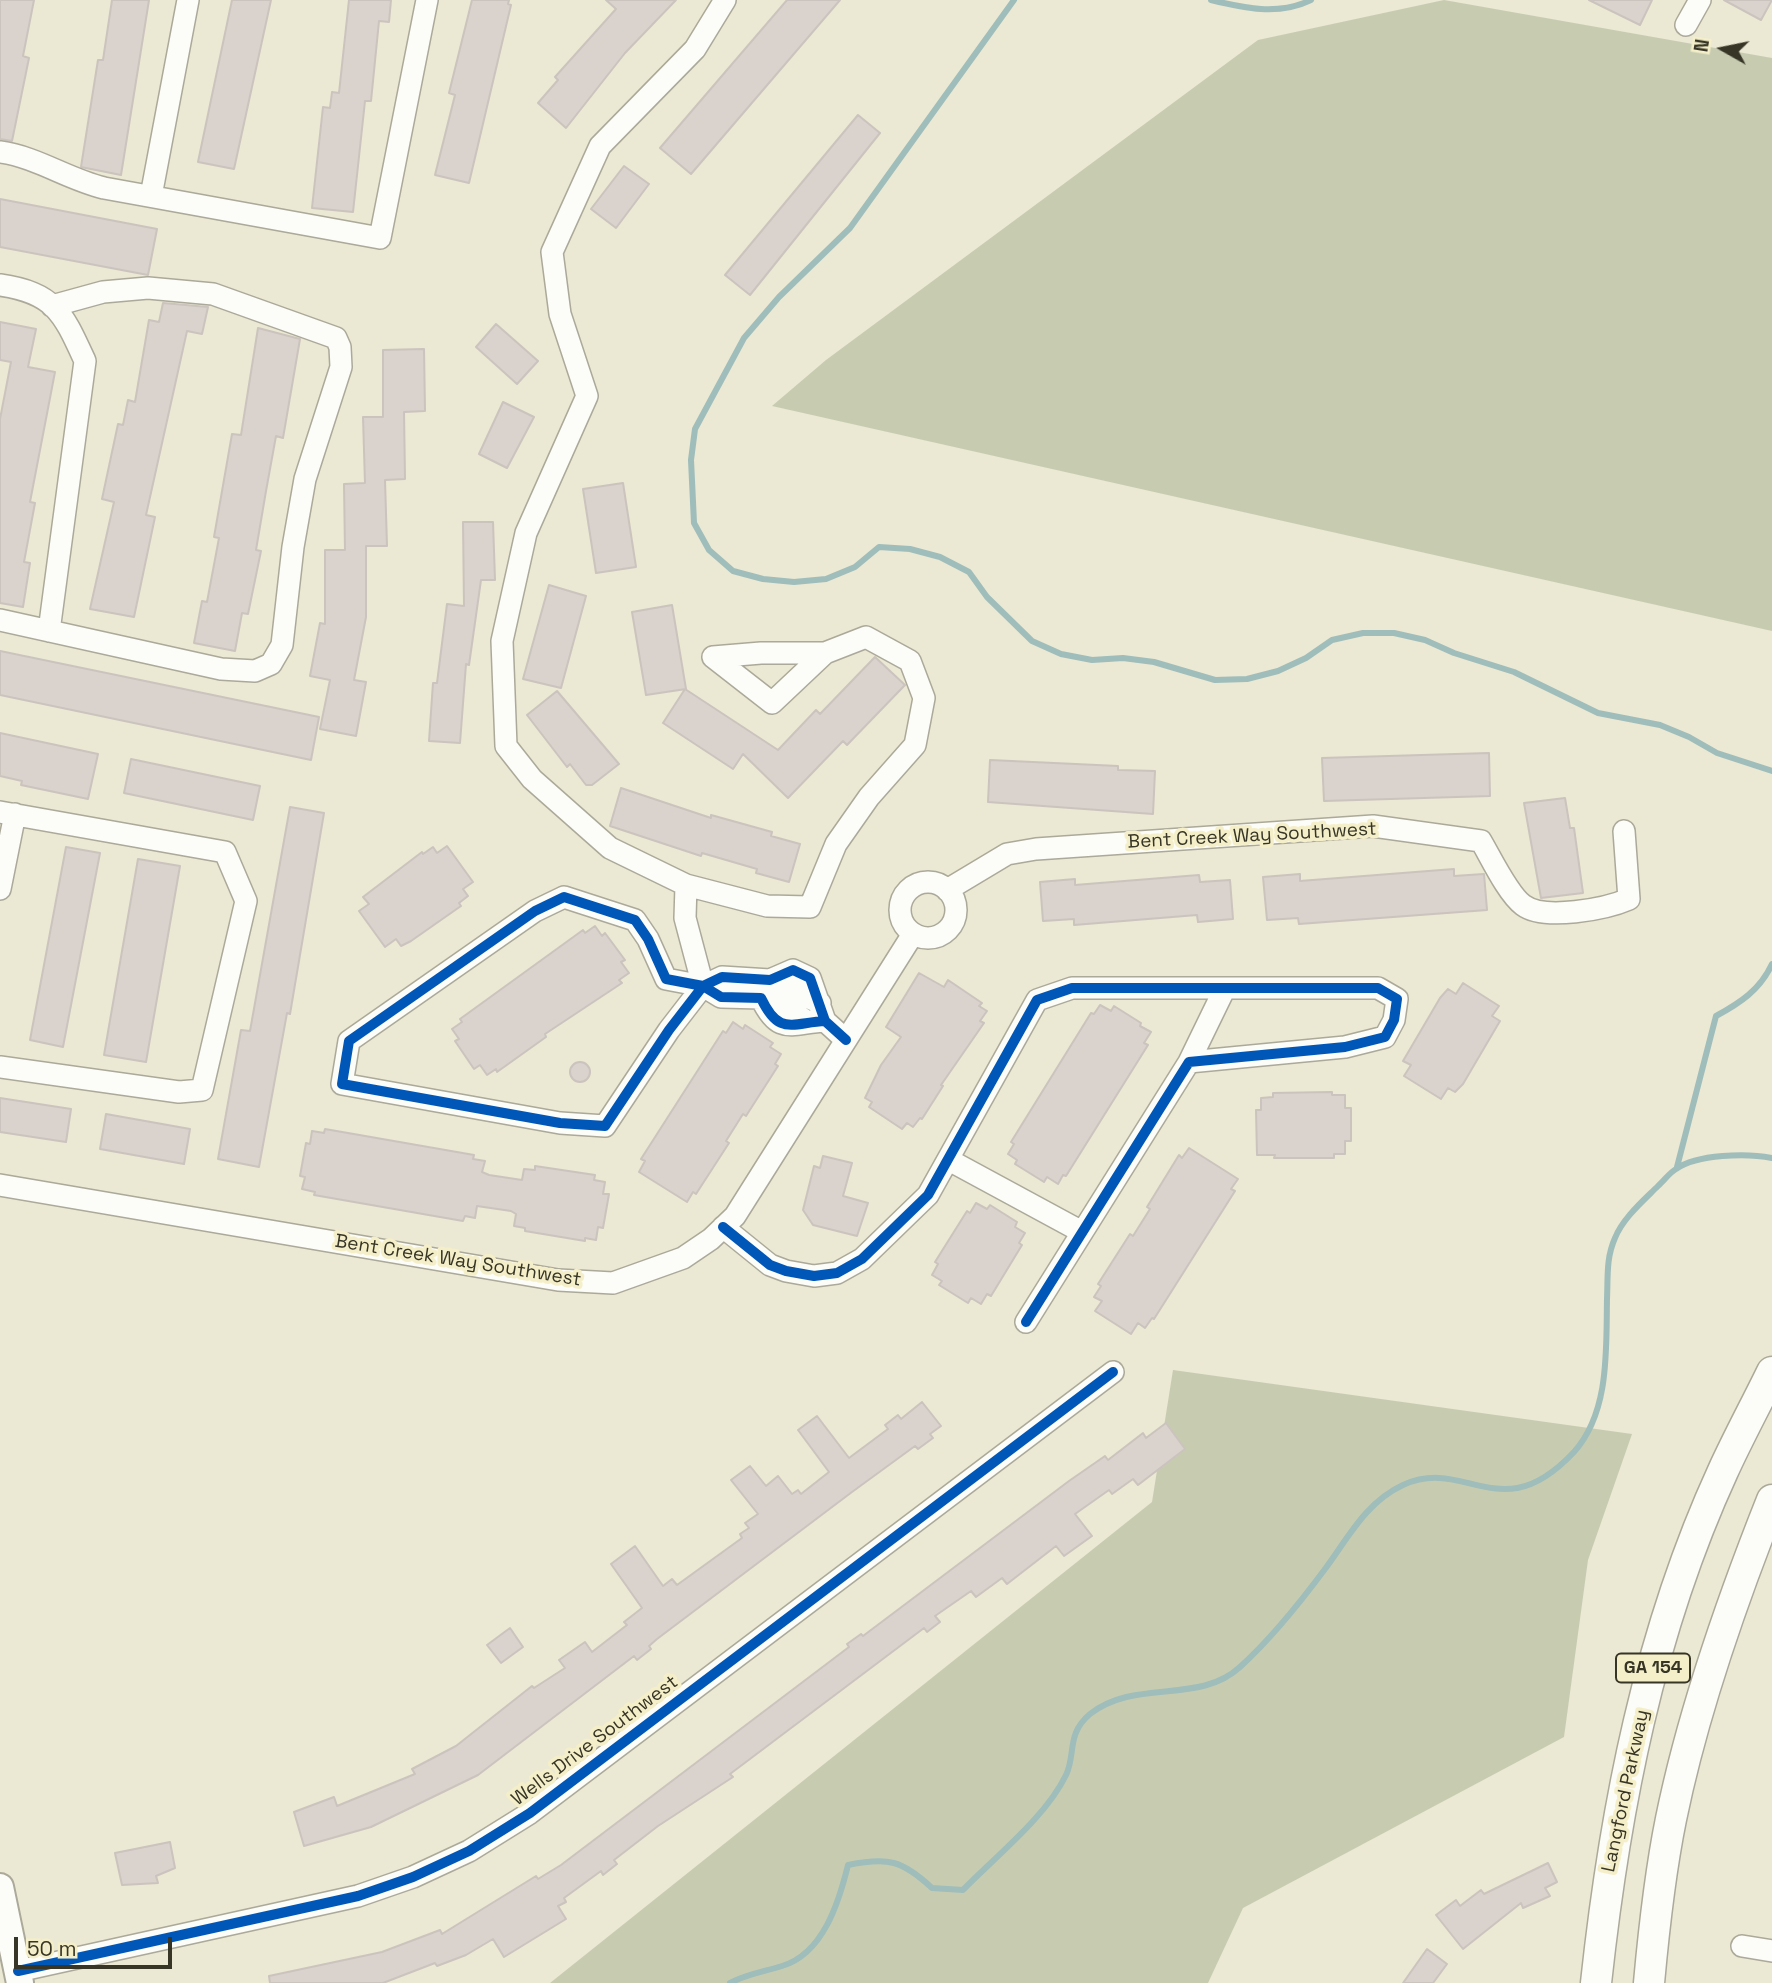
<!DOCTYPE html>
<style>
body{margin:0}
#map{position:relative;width:1772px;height:1983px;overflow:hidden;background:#ebe8d3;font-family:"Space Grotesk",sans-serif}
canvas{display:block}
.north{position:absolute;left:1688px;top:14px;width:70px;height:70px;-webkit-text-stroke:5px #f5efc9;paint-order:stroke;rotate:279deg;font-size:19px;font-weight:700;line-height:28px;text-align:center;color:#373526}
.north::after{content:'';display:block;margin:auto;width:24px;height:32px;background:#373526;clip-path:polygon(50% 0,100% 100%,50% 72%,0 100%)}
.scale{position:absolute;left:14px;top:1937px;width:158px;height:32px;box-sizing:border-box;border:4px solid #373526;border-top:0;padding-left:9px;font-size:21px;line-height:24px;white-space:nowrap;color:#373526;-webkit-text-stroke:5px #f5efc9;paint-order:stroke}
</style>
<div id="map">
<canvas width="1772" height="1983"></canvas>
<div class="north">N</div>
<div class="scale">50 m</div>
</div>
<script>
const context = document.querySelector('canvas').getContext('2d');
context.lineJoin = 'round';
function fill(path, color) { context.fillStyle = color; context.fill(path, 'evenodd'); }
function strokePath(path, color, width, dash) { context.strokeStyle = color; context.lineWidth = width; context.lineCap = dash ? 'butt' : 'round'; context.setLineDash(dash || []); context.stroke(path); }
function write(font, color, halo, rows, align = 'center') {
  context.font = font + ' "Space Grotesk",sans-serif'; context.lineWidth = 7; context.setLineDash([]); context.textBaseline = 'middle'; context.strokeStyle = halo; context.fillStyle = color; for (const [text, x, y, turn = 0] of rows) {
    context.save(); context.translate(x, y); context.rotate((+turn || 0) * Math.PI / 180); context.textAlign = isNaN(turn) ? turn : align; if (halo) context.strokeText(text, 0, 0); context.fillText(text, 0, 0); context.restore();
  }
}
fill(new Path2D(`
 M1444,0L1772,58V631L772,406L826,360L1258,40Z
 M1173,1370L1632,1434L1588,1560L1564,1737L1243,1908L1208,1983H550L1152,1502Z`), '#c7ccb1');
strokePath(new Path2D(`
 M1014,0L850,228L779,297L744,338L695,429L691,460L694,523L709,550L733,571L763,579L794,582L826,579L855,567L879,547L910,549L940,557L969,572L987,597L1032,641L1061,654L1092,660L1123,658L1154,662L1215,680L1247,679L1278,671L1306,658L1332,640L1363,633H1394L1425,640L1454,653L1514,672L1598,713L1660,725L1689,737L1717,753L1772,771
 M1211,0C1244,8 1278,16 1311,0
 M1677,1167L1716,1016C1740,1003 1760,990 1772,964
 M730,1983C747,1974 763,1972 782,1966C823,1954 839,1902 848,1865C888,1857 902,1860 932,1888L963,1890C995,1857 1046,1817 1066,1775C1076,1755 1066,1734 1090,1714C1136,1678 1199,1705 1240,1667C1272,1638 1299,1604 1325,1569C1348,1538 1366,1502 1403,1485C1467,1456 1501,1530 1574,1452C1610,1412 1606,1349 1607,1299C1608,1277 1606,1258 1615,1238C1623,1218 1643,1201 1658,1186C1664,1181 1669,1173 1676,1169C1697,1154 1747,1153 1772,1158`), '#9fbdba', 6);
const building = new Path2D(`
 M0,0H34L23,56L29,58L12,141L0,139Z
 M112,0H149L121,175L81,167L98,60H103Z
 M232,0H271L234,169L198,162Z
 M349,0H391L389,22L379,21L371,101H365L353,212L312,208L323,107L330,108L332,92L339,93Z
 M472,0H509L508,4L511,5L469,183L435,175L455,95L449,93Z
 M606,0H676L625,53L566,128L538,103L558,80L555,77L616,9Z
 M787,0H840L691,174L660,148Z
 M1589,0H1652L1640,25Z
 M1724,0H1772L1761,20Z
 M858,115L880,133L750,295L725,275Z
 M624,166L649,184L616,228L591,209Z
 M0,199L157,229L148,275L0,247Z
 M163,303L208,307L202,334L187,331L146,515L155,517L134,617L90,609L114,502L102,499L118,424L123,425L128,400L135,402L149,320L159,322Z
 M0,322L36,329L28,367L55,372L30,502L35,503L24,562L30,563L23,607L0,603V419L11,362L0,360Z
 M496,324L538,361L517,384L476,347Z
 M258,328L300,339L283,438L276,436L266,491L256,550L261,551L248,614L242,613L235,651L194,643L202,601L207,602L219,538L214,537L232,434L241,435Z
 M424,349L425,411L404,412L405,479L385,480L387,546H366V617L354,680L366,682L356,736L320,729L330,680L310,676L320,623L325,624V550H345L344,484L365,483L363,417H383V350Z
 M503,402L534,417L507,468L479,454Z
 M623,483L636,567L596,573L583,489Z
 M463,522H493L495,580H481L469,665L466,664L460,743L429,741L433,683H437L447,604L464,606Z
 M549,585L586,596L561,688L523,679Z
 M672,605L686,689L646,695L632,612Z
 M0,651L319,717L311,760L0,695Z
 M875,657L905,685L847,745L843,741L788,798L743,754L733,769L663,723L685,689L778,750L816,710L820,714Z
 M557,691L619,764L592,785H586L570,764L567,767L527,715Z
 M0,733L98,754L88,799L21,785L22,781L0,776Z
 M1489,753L1490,796L1324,801L1322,758Z
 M131,759L260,786L253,820L124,793Z
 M990,760L1118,766V770L1155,771L1153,814L988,802Z
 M621,788L711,818V815L772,832L771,836L800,844L789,882L756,873L757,869L702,853L701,856L610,826Z
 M1565,798L1570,828H1574L1583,893L1541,898L1524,803Z
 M290,807L324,813L290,1014L287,1013L259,1167L218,1159L241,1030L250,1031Z
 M447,846L473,882L463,889L468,896L459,903L461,906L411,941L401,946L396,939L385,947L359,911L369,904L363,897L422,852L423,854L433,847L437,853Z
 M66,847L100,853L63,1047L30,1040Z
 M138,859L180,866L146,1062L104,1055Z
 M1454,869V876L1484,874L1487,910L1299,924L1298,918L1267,920L1263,877L1300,874V881Z
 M1199,875L1200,882L1230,880L1233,919L1198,922L1197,915L1074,925V919L1043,921L1040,882L1075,879V885Z
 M595,926L602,936L605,933L625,960L621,962L629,973L619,980L622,983L545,1034L546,1037L497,1072L496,1069L487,1075L480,1065L474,1069L455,1041L459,1039L452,1029L462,1022L460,1019L583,930L585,933Z
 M919,973L944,987L948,980L982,1003L979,1006L987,1011L980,1021L984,1023L941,1085L943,1086L922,1119L920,1118L913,1127L907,1123L902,1129L869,1107L872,1102L865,1098L881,1065L901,1037L886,1027Z
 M1463,983L1499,1006L1492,1016L1500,1021L1463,1084L1455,1092L1448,1088L1441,1099L1404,1076L1411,1065L1403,1061L1440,998L1448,989L1456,994Z
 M1100,1005L1111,1011L1114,1006L1141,1023L1140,1026L1151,1032L1144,1043L1148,1045L1066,1176L1063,1175L1058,1184L1047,1177L1044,1182L1015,1164L1017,1160L1008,1154L1014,1144L1011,1142L1091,1013L1094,1014Z
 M733,1022L743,1029L745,1025L773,1043L770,1047L781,1054L775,1064L778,1066L746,1116L743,1114L726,1141L729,1143L696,1194L693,1192L687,1202L639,1172L645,1161L641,1159L723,1031L726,1033Z
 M570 1072a10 10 0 1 1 20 0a10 10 0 1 1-20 0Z
 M1332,1092V1095H1345V1108H1351V1141H1345V1154H1334V1158H1274L1275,1155H1257L1256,1110H1261V1098L1273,1097V1093Z
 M0,1098L71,1109L66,1142L0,1132Z
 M106,1114L190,1129L184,1164L100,1149Z
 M325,1129L474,1155L473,1159L485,1161L482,1172L489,1175L522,1180L524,1169L535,1170V1166L595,1175L594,1180L605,1182L603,1194H609L603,1228L598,1227L596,1240L585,1238V1241L525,1231V1228L514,1226L516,1214L511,1211L477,1206L475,1218L465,1216L463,1221L314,1195L315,1192L302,1189L305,1177L300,1176L306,1143L310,1144L312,1131L324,1133Z
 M1189,1148L1238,1179L1231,1189L1235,1191L1154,1319L1152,1318L1145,1328L1138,1323L1131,1334L1095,1311L1102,1301L1094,1297L1101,1286L1098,1284L1130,1234L1133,1236L1150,1209L1147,1207L1179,1155L1182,1158Z
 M823,1156L852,1163L843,1196L868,1203L857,1236L813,1225L803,1210L814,1166L820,1168Z
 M976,1203L987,1209L990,1205L1017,1222L1015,1227L1025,1233L1019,1243L1022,1245L991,1296L987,1294L981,1304L971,1298L968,1303L939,1285L942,1281L932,1275L938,1264L935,1262L967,1211L970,1213Z
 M922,1402L941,1426L930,1434L933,1438L918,1449L915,1446L852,1492L657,1639L649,1646L651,1649L637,1660L634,1656L478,1775L371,1827L304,1846L294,1812L334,1797L337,1806L415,1774L412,1769L456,1746L532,1686L534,1688L565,1668L559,1660L585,1642L592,1652L627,1625L624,1622L642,1608L611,1564L635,1546L663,1586L672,1579L677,1585L742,1538L740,1534L749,1528L745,1523L758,1514L731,1480L750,1466L766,1486L778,1476L792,1494L798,1490L801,1494L829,1472L798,1430L817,1416L849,1458L888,1429L885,1425L898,1415L901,1419Z
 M1166,1423L1185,1449L1138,1485L1133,1479L1112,1494L1109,1490L1075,1514L1092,1536L1064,1556L1056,1546L1007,1584L1002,1578L976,1597L971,1591L935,1616L940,1622L927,1632L924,1628L730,1774L733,1777L658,1826L614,1860L617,1864L603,1875L601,1871L564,1898L566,1902L558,1906L566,1919L504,1957L493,1939L466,1955L437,1966L435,1963L383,1983H270L269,1976L382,1952L440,1930L442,1934L536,1876L538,1879L561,1865L849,1647L847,1644L861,1634L863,1636L1069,1481L1105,1456L1108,1460L1143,1433L1146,1438Z
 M510,1628L523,1647L501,1663L487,1645Z
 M170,1842L175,1868L156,1876L158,1883L122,1885L115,1853Z
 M1548,1863L1557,1882L1545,1888L1550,1896L1523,1908L1521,1903L1463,1949L1436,1915L1456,1900L1460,1906L1481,1890L1484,1894Z
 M1427,1949L1447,1964L1433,1983H1403Z`);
fill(building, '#dad2cd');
strokePath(building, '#cbc3be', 2);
const minor = new Path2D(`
 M1686,25L1700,0
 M0,152C37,157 67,179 104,188L380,238L427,0
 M151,196L188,0
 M0,285C55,293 63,313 85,361L49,631
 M0,620L221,669L255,671L271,664L282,645L293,547L305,479L341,367L340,347L336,338L213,294L148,288L103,292L52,306
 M713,657L761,653H825
 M0,812L225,852L246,901L202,1090L179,1092L0,1067
 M900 910a28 28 0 1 1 56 0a28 28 0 1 1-56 0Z
 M686,885L767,906L810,907L836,844L869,797L915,745L924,698L910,661L866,637L825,653L772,703L713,657
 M0,889L15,814
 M947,890L1007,854L1036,849L1373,826L1481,841C1491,858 1508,894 1523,905C1544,921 1606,909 1629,899L1624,831
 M770,980L820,1003
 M703,986L685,918L686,885L610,848L532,779L506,746L502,641L526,533L587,396L560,314L552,252L600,146L695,49L725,0
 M762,992L761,998L782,1005L808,1022
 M825,1021C791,1023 779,1036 761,998L721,997L703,986L666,979L648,939L635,920L564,897L535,911L349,1041L342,1084L560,1123L605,1126L669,1030L703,986L722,977L770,980L793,970L810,978L825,1021L846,1040
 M1189,1062L1225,988
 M949,1160L1082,1232
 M0,1185L558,1280L613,1283L683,1258L711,1239L735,1216L913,934
 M723,1227L770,1265L786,1271L814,1276L837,1273L862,1259L928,1195L1037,1000L1072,988H1378L1397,999L1394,1020L1385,1037L1345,1047L1189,1062L1026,1322
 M1742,1946L1772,1951
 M18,1971L358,1896L413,1877L469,1851L530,1813L1113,1372`);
const major = new Path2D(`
 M0,1887L20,1983`);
const highway = new Path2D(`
 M1596,1983C1615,1808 1649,1632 1723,1471C1738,1438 1756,1405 1772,1372
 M1649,1983C1654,1928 1660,1873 1671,1819C1693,1711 1731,1603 1772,1500`);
strokePath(minor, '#aba999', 24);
strokePath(major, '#aba999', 30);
strokePath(highway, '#aba999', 33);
strokePath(minor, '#fcfcf8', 21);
strokePath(major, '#fcfcf8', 26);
strokePath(highway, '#fcfcf8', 30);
strokePath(new Path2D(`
 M825,1021C791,1023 779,1036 761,998L721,997L703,986L666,979L648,939L635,920L564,897L535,911L349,1041L342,1084L560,1123L605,1126L669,1030L703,986L722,977L770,980L793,970L810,978L825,1021L846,1040
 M723,1227L770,1265L786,1271L814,1276L837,1273L862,1259L928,1195L1037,1000L1072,988H1378L1397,999L1394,1020L1385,1037L1345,1047L1189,1062L1026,1322
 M18,1971L358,1896L413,1877L469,1851L530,1813L1113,1372`), '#0057b8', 10);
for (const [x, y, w] of [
 [1653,1668,74]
]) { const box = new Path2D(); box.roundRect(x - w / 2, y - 14.5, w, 29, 5); context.fillStyle = '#f5efc9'; context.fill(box); strokePath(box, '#373526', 2); }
write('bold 18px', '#373526', null, [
 ["GA 154",1653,1668]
]);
write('19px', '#373526', '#f5efc9', [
 ["Bent Creek Way Southwest",1252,836,-3],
 ["Bent Creek Way Southwest",458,1261,9],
 ["Wells Drive Southwest",595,1741,-37],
 ["Langford Parkway",1626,1791,-78]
]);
</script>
